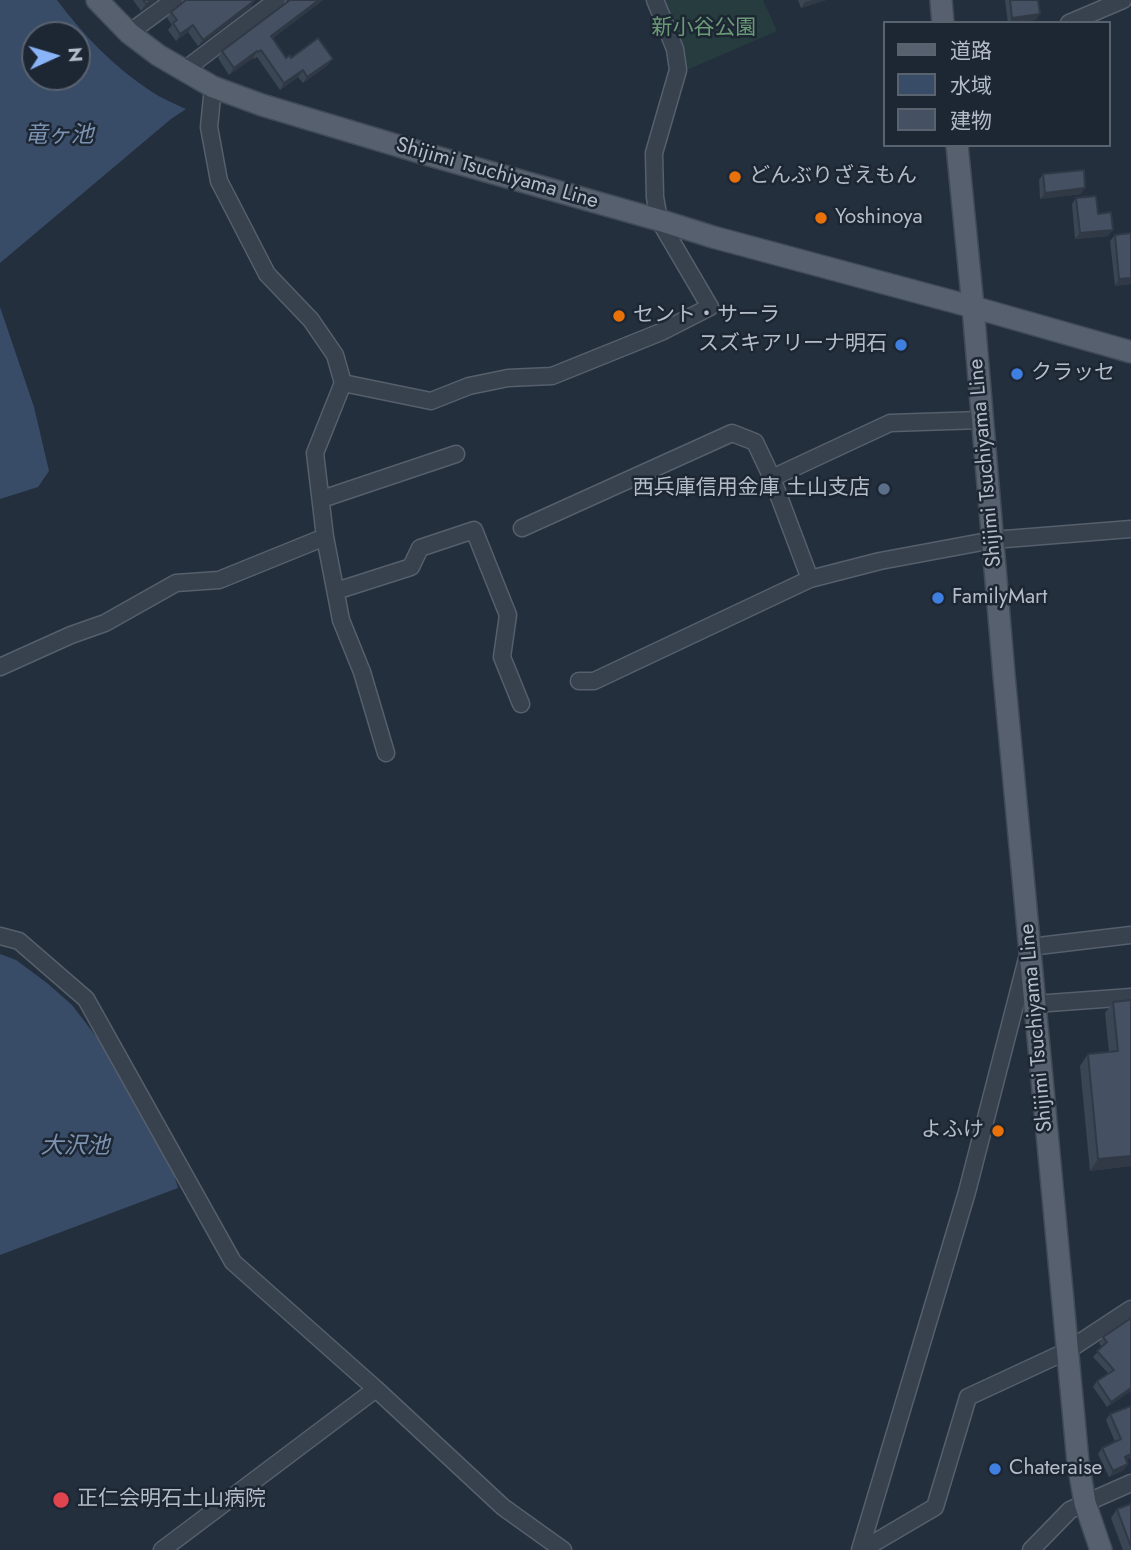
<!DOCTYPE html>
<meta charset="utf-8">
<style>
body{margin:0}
#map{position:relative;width:1131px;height:1550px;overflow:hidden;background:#242f3e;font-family:Jost,"Noto Sans JP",sans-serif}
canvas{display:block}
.legend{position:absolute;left:883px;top:21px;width:228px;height:126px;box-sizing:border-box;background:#1d2633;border:2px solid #59626f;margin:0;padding:9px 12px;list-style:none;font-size:21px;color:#b4bcc9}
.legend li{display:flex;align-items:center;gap:14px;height:35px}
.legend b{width:35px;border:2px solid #59626f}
.north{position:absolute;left:21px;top:21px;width:70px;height:70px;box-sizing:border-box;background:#1d2633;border:2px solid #59626f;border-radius:50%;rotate:86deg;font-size:19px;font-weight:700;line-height:28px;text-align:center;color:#b4bcc9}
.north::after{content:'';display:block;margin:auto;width:24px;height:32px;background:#8ab4f8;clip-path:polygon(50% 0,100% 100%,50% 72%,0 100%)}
</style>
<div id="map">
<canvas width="1131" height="1550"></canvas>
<ul class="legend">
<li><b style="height:9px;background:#56606e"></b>道路</li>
<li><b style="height:19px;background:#394c67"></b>水域</li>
<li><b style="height:19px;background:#455162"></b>建物</li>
</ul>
<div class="north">N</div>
</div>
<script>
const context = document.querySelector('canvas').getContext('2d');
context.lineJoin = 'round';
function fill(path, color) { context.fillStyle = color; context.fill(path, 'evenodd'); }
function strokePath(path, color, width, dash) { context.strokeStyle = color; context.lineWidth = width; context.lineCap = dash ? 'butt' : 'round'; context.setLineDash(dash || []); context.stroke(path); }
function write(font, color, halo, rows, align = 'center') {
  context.font = font + ' Jost,"Noto Sans JP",sans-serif'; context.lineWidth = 5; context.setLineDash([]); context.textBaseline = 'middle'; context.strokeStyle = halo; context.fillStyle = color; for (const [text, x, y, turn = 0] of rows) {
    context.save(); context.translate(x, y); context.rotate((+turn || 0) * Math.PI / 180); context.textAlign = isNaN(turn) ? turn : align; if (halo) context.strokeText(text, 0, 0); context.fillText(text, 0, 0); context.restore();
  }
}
fill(new Path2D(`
 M662,0H763L777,31L682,72Z`), '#263c3f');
fill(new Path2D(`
 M0,0H57C83,35 115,68 152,92C163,99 175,104 186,109L171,119L0,263ZM77,35V77H35V35Z
 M0,307L34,407L49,471L38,487L0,499Z
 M0,954L16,960L47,983L72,1005L118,1065L172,1168L178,1188L0,1255Z`), '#394c67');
const minor = new Path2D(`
 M1069,23L1123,0
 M129,33L174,0
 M183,71L277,0
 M213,87L209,127L219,181L267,274L311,320L335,355L343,383L431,401L469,386L508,378L552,376L661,332L710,307L659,220L655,197L654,153L678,70L675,49L655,0
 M772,478L890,423L981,420
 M322,499L456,454
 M522,528L732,433L755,442L772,478L810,579
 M325,537L341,620L362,672L386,753
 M336,591L411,567L420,548L474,530L508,615L502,657L521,704
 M0,667L71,635L105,623L176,583L219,580L325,537L315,453L343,383
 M579,681H594L810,579L880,561L993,540L1131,529
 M0,936L19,941L86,999L233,1262L376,1389L503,1507L563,1550
 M1035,1004L1131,997
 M162,1550L376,1389
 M860,1550L967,1192L1030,947L1131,935
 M862,1550L935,1507L968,1397L1067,1351L1131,1309
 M1031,1550L1070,1510L1131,1483`);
const major = new Path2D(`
 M97,0L129,33L158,55L213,87L262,105L429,155L659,220L713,237L973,307L1131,352
 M941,0L943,23
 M957,145L973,307L1004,675L1078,1462L1085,1503L1101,1550`);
strokePath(minor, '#565f6c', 19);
strokePath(major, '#414a57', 24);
strokePath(minor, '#38414e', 16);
strokePath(major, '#56606e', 21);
fill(new Path2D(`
 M133,0H156L141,11Z
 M183,0H254V1L250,8L198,46L188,32L176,41L168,30L172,25L167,18L171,12L184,3Z
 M287,0H323L273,38L286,58H291L328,65L303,83L298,77L280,90L257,57L254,59L253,58L229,75L218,58L222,51L288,2Z
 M798,0H826L801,8Z
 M1005,0H1038L1036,20L1008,23Z
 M1043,174L1081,194L1040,199L1039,180Z
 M1076,198L1098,214L1108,236L1075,239L1072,204Z
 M1131,233V284L1115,286L1110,241L1115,235Z
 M1113,1002L1131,1166L1090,1171L1080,1066L1088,1054L1109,1052L1105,1013Z
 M1131,1318V1391L1107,1407L1093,1387L1097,1381L1108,1373L1093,1357L1102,1347L1099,1343L1103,1337Z
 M1131,1406V1458L1126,1460L1124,1470L1109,1477L1098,1454L1102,1448L1115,1442L1106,1420L1110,1414Z
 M1131,1504V1550H1123L1111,1518L1117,1509Z`), '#3b4654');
fill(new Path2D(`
 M152,0H156L141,11L146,4Z
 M319,0H323L266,43L271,36Z
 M813,0H826L801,8L805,2Z
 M254,1L250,8L198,46L203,40Z
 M1040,14L1036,20L1009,23L1012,18Z
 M193,25L188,32L176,41L180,34Z
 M257,51L253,58L229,75L234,68Z
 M333,59L328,65L303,83L307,77Z
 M303,70L298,77L280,90L284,83Z
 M1085,188L1081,194L1040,199L1045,193Z
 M1113,230L1108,236L1075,239L1080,233Z
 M1131,278V284L1115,286L1119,279Z
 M1131,1156V1166L1090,1171L1098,1159Z
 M1131,1388V1391L1107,1407L1111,1402Z
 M1131,1454V1458L1120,1463L1125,1457Z
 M1128,1464L1124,1470L1109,1477L1113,1471Z`), '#303945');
const building = new Path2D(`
 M143,0H152L146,4Z
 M186,0H254V1L203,40L193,25L180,34L173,23L177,20L171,12Z
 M290,0H319L271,36L286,58L290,55L291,58L318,38L333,59L307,77L303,70L284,83L261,50L258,52L257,51L234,68L222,51Z
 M1010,0H1038L1040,14L1012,18Z
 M1084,170L1085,188L1045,193L1043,174Z
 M1096,196L1098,214L1111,212L1113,230L1080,233L1076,198Z
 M1131,233V278L1119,279L1115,235Z
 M1131,1000V1156L1098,1159L1088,1054L1118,1051L1113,1002Z
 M1131,1318V1388L1111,1402L1097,1381L1114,1370L1097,1351L1107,1342L1103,1337Z
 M1131,1406V1454L1125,1457L1128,1464L1113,1471L1102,1448L1121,1439L1110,1414Z
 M1131,1504V1547L1117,1509Z`);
fill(building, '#455162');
strokePath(building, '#303945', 2);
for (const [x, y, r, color] of [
 [735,177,7,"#e8710a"],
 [821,218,7,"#e8710a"],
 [619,316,7,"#e8710a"],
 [901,345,7,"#3f7fe0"],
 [1017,374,7,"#3f7fe0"],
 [884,489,7,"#5c6f8a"],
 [938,598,7,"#3f7fe0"],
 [998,1131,7,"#e8710a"],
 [995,1469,7,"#3f7fe0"],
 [61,1500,9,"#e0444e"]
]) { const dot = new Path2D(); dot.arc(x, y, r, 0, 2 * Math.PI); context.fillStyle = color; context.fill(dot); strokePath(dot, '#1d2633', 2.5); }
write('21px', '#6b9a76', '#1d2633', [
 ["新小谷公園",704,29]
]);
write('21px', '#b4bcc9', '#1d2633', [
 ["Shijimi Tsuchiyama Line",497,174,16],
 ["Shijimi Tsuchiyama Line",986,463,-95],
 ["Shijimi Tsuchiyama Line",1037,1028,-95]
]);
write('21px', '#b4bcc9', '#1d2633', [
 ["どんぶりざえもん",749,177],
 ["Yoshinoya",835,218],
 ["セント・サーラ",633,316],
 ["スズキアリーナ明石",887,345,"right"],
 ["クラッセ",1031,374],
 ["西兵庫信用金庫 土山支店",870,489,"right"],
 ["FamilyMart",952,598],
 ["よふけ",984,1131,"right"],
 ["Chateraise",1009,1469],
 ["正仁会明石土山病院",77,1500]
], 'left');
write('italic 23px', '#7c92b1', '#1d2633', [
 ["竜ヶ池",59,136],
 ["大沢池",75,1147]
]);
</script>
